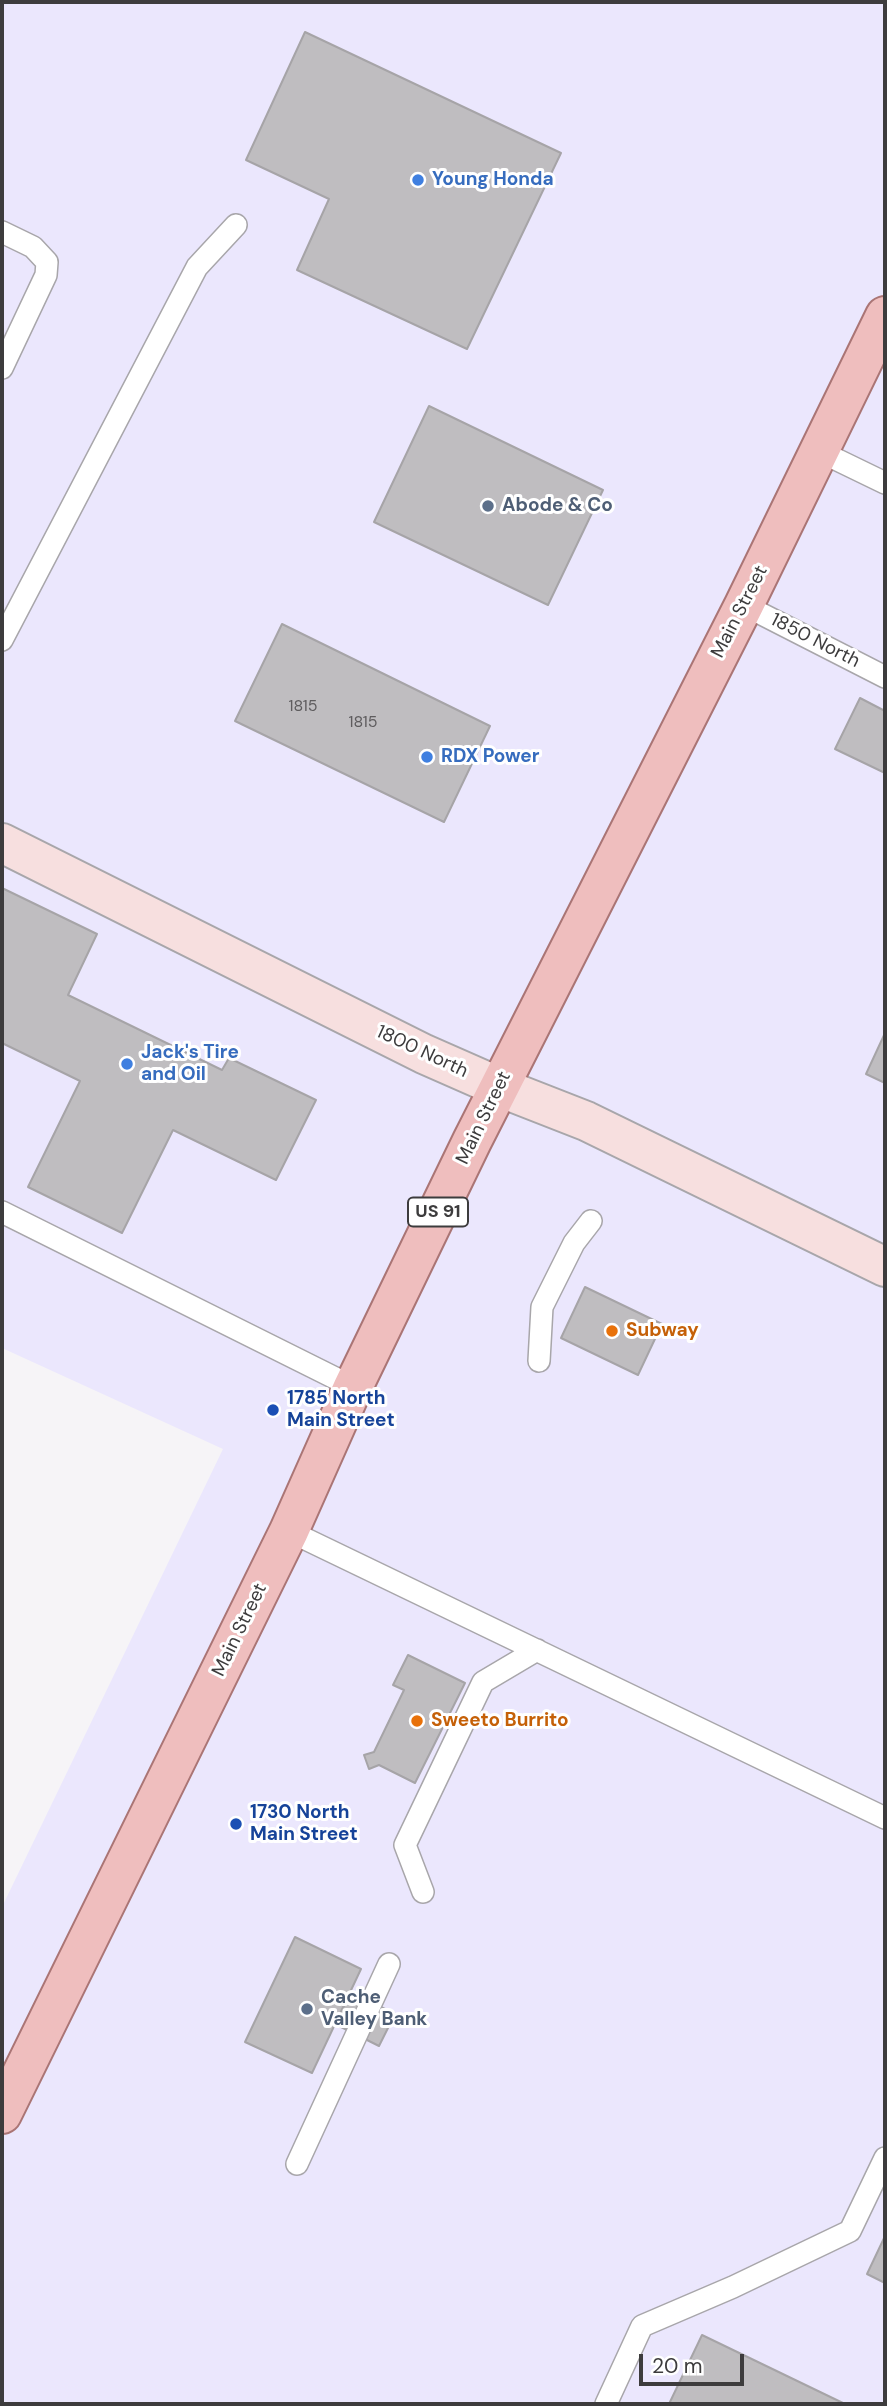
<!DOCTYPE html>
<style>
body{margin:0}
#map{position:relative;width:887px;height:2406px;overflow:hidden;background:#f6f4f7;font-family:"DM Sans",sans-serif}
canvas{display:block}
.frame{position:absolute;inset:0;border:4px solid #3d3c3d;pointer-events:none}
.scale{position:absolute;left:639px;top:2354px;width:105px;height:32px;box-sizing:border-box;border:4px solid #3d3c3d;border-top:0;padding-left:9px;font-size:21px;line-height:24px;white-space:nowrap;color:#3d3c3d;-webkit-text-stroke:5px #fff;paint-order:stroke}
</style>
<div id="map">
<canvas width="887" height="2406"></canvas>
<div class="frame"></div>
<div class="scale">20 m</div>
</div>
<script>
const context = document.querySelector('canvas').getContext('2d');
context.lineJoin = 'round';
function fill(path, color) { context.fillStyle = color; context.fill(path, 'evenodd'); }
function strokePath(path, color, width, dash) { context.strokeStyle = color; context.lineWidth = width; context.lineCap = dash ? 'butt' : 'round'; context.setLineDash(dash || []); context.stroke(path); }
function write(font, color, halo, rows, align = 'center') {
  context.font = font + ' "DM Sans",sans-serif'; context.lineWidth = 6; context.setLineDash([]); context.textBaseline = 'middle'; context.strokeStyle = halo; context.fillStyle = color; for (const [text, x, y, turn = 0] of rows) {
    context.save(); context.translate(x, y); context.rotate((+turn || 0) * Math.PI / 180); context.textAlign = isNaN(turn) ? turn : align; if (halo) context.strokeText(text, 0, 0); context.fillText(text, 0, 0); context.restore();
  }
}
fill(new Path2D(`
 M2,2H885V2404H2V1907L223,1449L2,1348Z`), '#ebe7fd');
const building = new Path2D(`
 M305,32L561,153L467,349L297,270L329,199L246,160Z
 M429,406L603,490L548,605L374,522Z
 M282,624L490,726L444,822L235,721Z
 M860,698L885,711V773L835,749Z
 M2,888L97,934L68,995L222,1070L229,1058L316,1100L276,1180L173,1130L122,1233L28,1187L80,1081L2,1043Z
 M885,1033V1083L866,1074Z
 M585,1287L662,1324L638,1375L561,1338Z
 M408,1655L465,1683L415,1783L379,1765L369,1769L364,1755L374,1752L404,1690L393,1685Z
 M295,1937L361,1969L312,2073L245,2042Z
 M351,1992L395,2014L379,2046L335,2024Z
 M885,2236V2283L867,2274Z
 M702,2335L845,2404H669Z`);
fill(building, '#bfbdc0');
strokePath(building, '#a6a4a7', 2);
const lane = new Path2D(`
 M2,232L33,247L47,262L46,275L2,368
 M819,451L885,483
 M744,605L885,677
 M2,640L197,267L236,225
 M2,1212L353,1387
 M539,1361L542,1307L574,1243L591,1221
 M289,1531L885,1818
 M423,1892L405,1845L483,1682L537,1650
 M297,2164L389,1964
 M606,2404L642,2326L733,2287L850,2231L885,2158`);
const secondary = new Path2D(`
 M2,843L424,1054L499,1087L586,1121L885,1267`);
const primary = new Path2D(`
 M2,2114L289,1531L353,1387L472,1141L744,605L885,316`);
strokePath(lane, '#a8a6aa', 24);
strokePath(secondary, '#a8a6aa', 42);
strokePath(primary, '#aa7575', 42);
strokePath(lane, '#fff', 21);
strokePath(secondary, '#f7dfdf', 38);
strokePath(primary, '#efbebe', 38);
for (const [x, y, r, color] of [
 [418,180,7,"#3f7fe0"],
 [488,506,7,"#5c6f8a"],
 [427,757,7,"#3f7fe0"],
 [127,1064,7,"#3f7fe0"],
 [612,1331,7,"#e8710a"],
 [273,1410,7,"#1a4fb4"],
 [417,1721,7,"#e8710a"],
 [236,1824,7,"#1a4fb4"],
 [307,2009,7,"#5c6f8a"]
]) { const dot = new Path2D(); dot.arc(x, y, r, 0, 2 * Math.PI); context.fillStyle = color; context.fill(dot); strokePath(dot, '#fff', 2.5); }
write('16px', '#5e5c5e', null, [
 ["1815",303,707],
 ["1815",363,723]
]);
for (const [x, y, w] of [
 [438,1212,60]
]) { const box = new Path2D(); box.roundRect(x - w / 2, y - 14.5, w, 29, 5); context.fillStyle = '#fff'; context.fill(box); strokePath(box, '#3d3c3d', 2); }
write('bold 18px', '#3d3c3d', null, [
 ["US 91",438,1212]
]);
write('bold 19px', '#366cbe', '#fff', [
 ["Young Honda",432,180],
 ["RDX Power",441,757],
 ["Jack's Tire",141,1053],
 ["and Oil",141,1075]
], 'left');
write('bold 19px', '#4e5e75', '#fff', [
 ["Abode & Co",502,506],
 ["Cache",321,1998],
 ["Valley Bank",321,2020]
], 'left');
write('19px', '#3d3c3d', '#fff', [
 ["Main Street",740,612,-63],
 ["1850 North",815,641,27],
 ["1800 North",422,1052,25],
 ["Main Street",484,1118,-64],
 ["Main Street",240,1630,-64]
]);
write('bold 19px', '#c56008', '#fff', [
 ["Subway",626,1331],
 ["Sweeto Burrito",431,1721]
], 'left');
write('bold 19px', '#164399', '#fff', [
 ["1785 North",287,1399],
 ["Main Street",287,1421],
 ["1730 North",250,1813],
 ["Main Street",250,1835]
], 'left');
</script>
